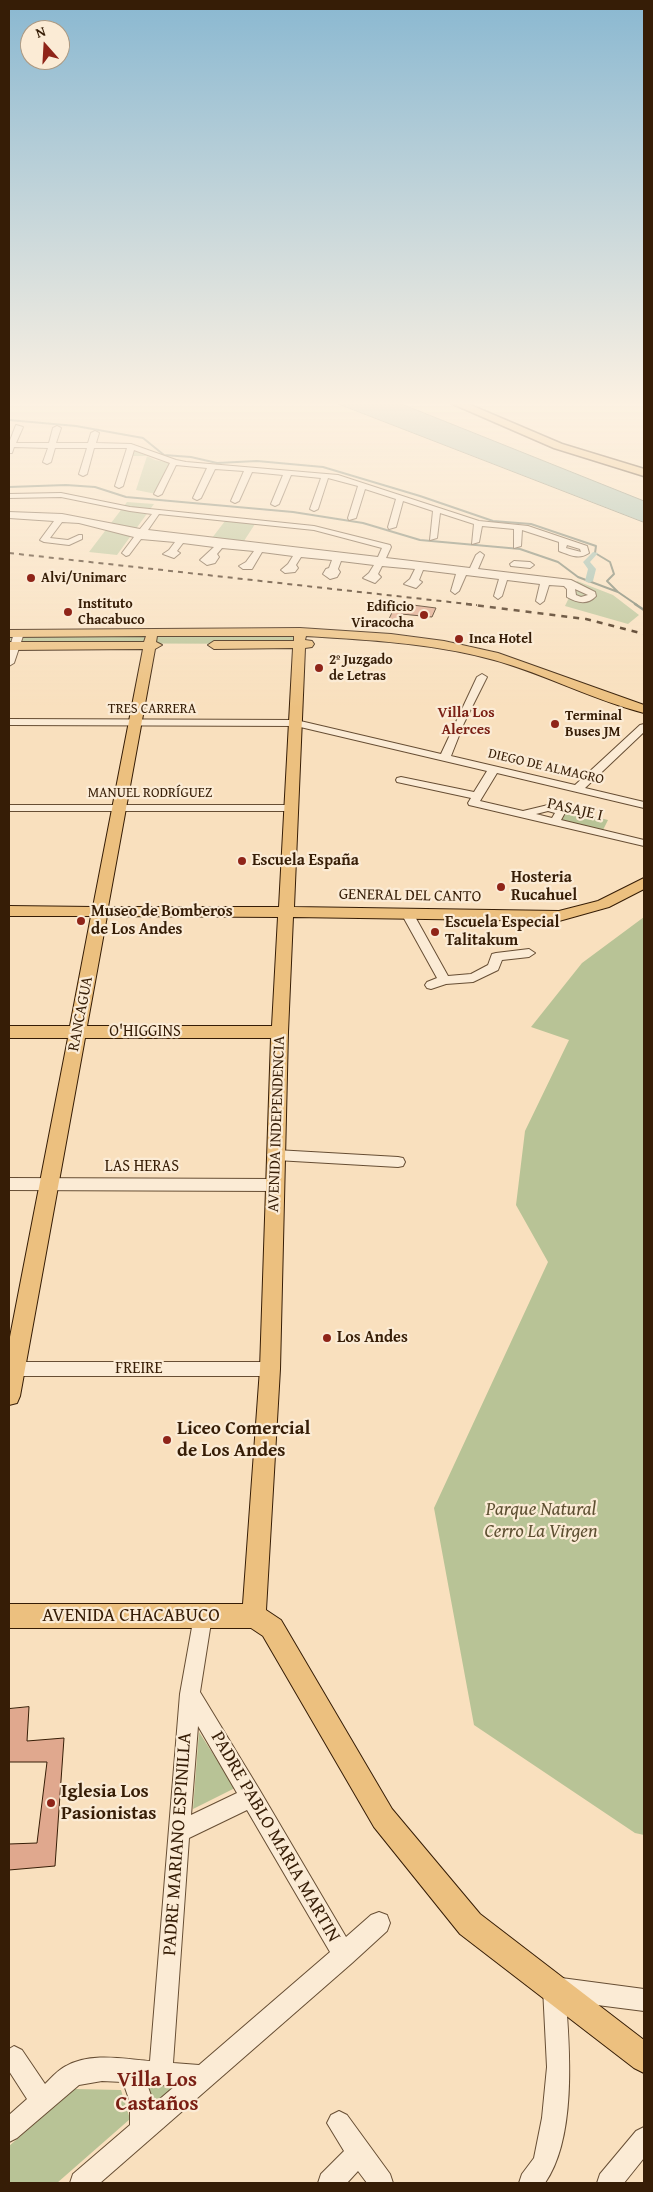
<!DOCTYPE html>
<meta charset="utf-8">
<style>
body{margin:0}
#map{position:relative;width:653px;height:2192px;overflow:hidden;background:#f9e0be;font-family:"Gentium Book Plus",serif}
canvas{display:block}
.frame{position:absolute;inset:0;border:10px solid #361d06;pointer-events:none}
.north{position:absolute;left:20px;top:20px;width:50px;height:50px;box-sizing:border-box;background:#fbebd5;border:1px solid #ac9982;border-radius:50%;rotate:341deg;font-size:14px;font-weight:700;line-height:20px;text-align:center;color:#361d06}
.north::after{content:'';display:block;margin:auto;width:18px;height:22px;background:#8f2418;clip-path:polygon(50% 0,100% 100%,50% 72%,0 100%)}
</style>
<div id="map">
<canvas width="653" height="2192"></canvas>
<div class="frame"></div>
<div class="north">N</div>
</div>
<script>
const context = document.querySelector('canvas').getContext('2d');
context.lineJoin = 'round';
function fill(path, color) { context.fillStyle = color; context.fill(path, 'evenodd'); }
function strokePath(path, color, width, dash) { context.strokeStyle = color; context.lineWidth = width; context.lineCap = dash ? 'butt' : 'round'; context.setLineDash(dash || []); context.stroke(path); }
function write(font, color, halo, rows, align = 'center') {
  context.font = font + ' "Gentium Book Plus",serif'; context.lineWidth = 4.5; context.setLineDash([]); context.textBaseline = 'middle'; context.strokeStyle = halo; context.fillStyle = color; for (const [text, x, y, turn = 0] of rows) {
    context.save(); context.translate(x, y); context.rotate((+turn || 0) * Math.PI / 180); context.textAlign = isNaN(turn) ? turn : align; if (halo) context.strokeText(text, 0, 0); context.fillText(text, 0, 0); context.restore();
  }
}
fill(new Path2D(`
 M133,449L155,460L172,463L156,494L136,490L147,456H131Z
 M127,502L154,504L117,555L89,552Z
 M225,521L255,524L244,541L212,538Z
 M577,581L613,595L639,615L628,624L565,606Z
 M9,633L294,635L296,644L9,643Z
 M567,810L608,820L603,830L562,820Z
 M644,917V1835L635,1833L474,1725L434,1508L548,1262L516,1205L525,1131L569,1040L531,1027L582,963Z
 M199,1732L235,1788L193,1809Z
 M147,2083L176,2087L152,2106Z
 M75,2089L121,2090L130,2119L57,2183H9V2146Z`), '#b8c396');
const water = new Path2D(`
 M331,401H394L644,501V522Z`);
fill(water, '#9ebdae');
strokePath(water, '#747d6b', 1);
strokePath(new Path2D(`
 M9,420L76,426L143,438L164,455L191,457L217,463L257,461L323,467L420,496L493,521L531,524L596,546L595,553L610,562L614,574L607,581L618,592
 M9,487L66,485L95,487L126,497L293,512L363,523L420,540L520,549L558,562L578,577L618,592L637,605`), '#747d6b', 2);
strokePath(new Path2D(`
 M635,604L644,610`), '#747d6b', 2.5);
fill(new Path2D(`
 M593,552L598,553L590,562L596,569L593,581L589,583L585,581L588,569L583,562Z`), '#9ebdae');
const building = new Path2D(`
 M397,603L436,608L432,617L401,614L395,627L386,626Z
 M29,1707L27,1741L64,1738L55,1866L9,1870V1844L37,1843L47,1762H9V1709Z`);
fill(building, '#e0a88e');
strokePath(building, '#361d06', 1);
const minor = new Path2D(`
 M16,425L23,427L16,443H49L53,428L57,426L61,428L56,443H88L91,433L95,431L99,433L96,443L131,444L176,460L186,462L338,475L479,521L528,526L587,546L589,553C579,560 570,555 559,551V542L522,530L521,546L514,548V529L482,526L479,542L472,544L474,524L440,513L437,538L430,540L433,511L403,501L396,527L389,529L388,527L396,499L365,489L356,518L349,520L348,518L358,486L328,478L318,509L314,511L310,509L321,478L291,475L279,504L275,506L271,504L283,475L252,472L239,501L235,503L231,501L244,471L215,469L201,498L197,500L193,498L207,468L176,465L162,494L158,496L154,494L170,463L134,450L123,486L119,488L115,486L127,448H94L87,474L83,476L79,474L87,448H55L51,462L47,464L43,462L48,448L14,447L12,453H9V443ZM567,545L580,549L581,552L566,548Z
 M61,493L130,507L314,526L390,545L391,547L386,558L470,568L476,555L480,552L484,555L478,569L571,580L595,592L596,596C588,605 577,603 567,597V589L564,586L549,585L544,601L540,604L536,601L540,584L507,580L502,596L498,599L494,596L499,579L466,575L459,591L455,594L451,591L456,574L423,570L419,580L422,582L416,588L404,584L410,579L415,569L382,566L378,574L381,577L375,583L363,578L369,573L374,565L341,561L338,569L340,572L337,577L330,579L323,574L326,569L329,568L332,560L301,557L296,565L298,568L295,572L285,573L281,570L288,564L293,556L262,552L252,569H243L239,566L246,562L254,551L222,548L217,554L219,557L215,563L207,565L200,560L214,547L183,543L177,551L180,553L174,558L163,554L169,550L175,542L141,539L129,555L126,556L122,553L134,537L79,523L62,522L50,538L68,540L79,535H82V539L69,545L44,542L40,540L54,521L9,518V512L62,514L140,529L152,514L130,511L61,497L9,498V494ZM159,514L314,530L382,548L378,557L148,530ZM575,589L588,595L581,597L576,595Z
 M514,561L530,562L534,565L530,568L511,566L510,564Z
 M19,630L24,633L14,663L9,666V650L14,633Z
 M482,674L487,677L464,723L451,756L575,785L640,725L644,724V732L585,788L644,802V808L497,773L480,801L523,811L548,805L565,809L566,811L561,820L644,840V846L469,805L468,803L471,798L397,782L396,780L397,778L401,777L474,792L487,771L296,726L9,725V719L296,720L441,754L477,677ZM548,811L555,813L552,818L536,814Z
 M9,805H291L296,808L291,811H9Z
 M407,909L413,913L448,976L471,974L488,965L492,954L496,953L529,949L535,953L529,957L502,960L498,970L473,982L446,984L431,989L427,988L425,985L427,982L437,978L401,913Z
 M276,1150L398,1157L403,1158L405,1162L403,1166L398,1167L276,1160L271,1159L269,1155L271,1151Z
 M9,1178L275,1179L280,1181L282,1185L280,1189L275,1191L9,1190Z
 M9,1362H270L276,1364L278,1369L276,1374L270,1376H9Z
 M203,1607L210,1609L212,1616L200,1692L259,1789L346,1937L371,1915L379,1912L387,1915L390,1923L387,1931L352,1963L100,2183H70L73,2174L130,2125V2102L123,2082L102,2081L79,2085L17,2138L9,2142V2115L27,2099L9,2071V2049L14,2046L22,2050L45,2084C51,2078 58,2070 66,2066C91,2052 124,2059 150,2061L180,1694L194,1616L196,1609ZM198,1726L237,1793L191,1815ZM247,1810L330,1952L199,2065L173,2063L189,1838ZM147,2084L175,2086L154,2104Z
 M554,1977L644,1989V2011L566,2001C570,2053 576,2139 545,2183H519L522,2174L534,2158L542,2118L547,2067L543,1988L546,1980Z
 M339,2111L347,2115L390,2174L393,2183H367L358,2171L347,2183H318L321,2174L344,2151L327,2123L331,2115Z
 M644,2127V2158L624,2183H597L600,2174L636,2131Z`);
const major = new Path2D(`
 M300,628L391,634L444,641L498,653L644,705V713C593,700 545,674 494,660C432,643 369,640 306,636L305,640L312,641L314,644L312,647L305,648L294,907L559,911L598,901L644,878V889L609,907L559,921L293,917L288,1032L280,1369L266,1610L281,1620L392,1809L480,1914L644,2040V2073L634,2068L460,1934L374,1827L263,1636L251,1628H9V1604H243L260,1369L271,1038H85L20,1396L17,1403L9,1405V1342L68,1038H9V1026H70L91,916H9V906L93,907L143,649L9,650V642H144L146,636L9,637V630ZM157,636H294V641H214L208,645L214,649L293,648L279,907H108L155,649L162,645L156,642ZM107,916L278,917L272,1026H87Z`);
const highway = new Path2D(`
 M446,401H461L562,444L644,469V476L554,448Z`);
strokePath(minor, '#674e34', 2);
strokePath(major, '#361d06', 2);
strokePath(highway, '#361d06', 3);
fill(minor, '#fbebd5');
fill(major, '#ecc07f');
fill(highway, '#ecc07f');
strokePath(new Path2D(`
 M9,553L477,605`), '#361d06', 2, [5, 5]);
strokePath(new Path2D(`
 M466,604L586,619L644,634`), '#361d06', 2.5, [6, 6]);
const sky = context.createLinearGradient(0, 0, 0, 708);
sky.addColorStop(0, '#8ab8d1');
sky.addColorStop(0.57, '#fcf1e2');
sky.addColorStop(1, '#fcf1e200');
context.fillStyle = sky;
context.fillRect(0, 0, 653, 708);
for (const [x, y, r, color] of [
 [31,578,5,"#8f2418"],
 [68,612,5,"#8f2418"],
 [424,615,5,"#8f2418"],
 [459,639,5,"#8f2418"],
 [319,668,5,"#8f2418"],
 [555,724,5,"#8f2418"],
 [242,861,5,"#8f2418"],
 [501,887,5,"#8f2418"],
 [81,921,5,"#8f2418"],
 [435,932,5,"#8f2418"],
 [327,1338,5,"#8f2418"],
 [167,1440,5,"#8f2418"],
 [51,1803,5,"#8f2418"]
]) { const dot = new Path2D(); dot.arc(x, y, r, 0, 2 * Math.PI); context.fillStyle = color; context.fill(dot); strokePath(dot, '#fbebd5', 2); }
write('bold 14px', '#361d06', '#fbebd5', [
 ["Alvi/Unimarc",41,578],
 ["Instituto",78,604],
 ["Chacabuco",78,620],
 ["Edificio",414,607,"right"],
 ["Viracocha",414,623,"right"],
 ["Inca Hotel",469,639],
 ["2º Juzgado",329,660],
 ["de Letras",329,676],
 ["Terminal",565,716],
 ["Buses JM",565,732]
], 'left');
write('14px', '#361d06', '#fbebd5', [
 ["TRES CARRERA",152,709],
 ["DIEGO DE ALMAGRO",546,767,13],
 ["MANUEL RODRÍGUEZ",150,793]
]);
write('bold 15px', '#7a1f14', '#fbebd5', [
 ["Villa Los",466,713],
 ["Alerces",466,730]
]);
write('16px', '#361d06', '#fbebd5', [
 ["PASAJE I",575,810,13],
 ["GENERAL DEL CANTO",410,896,1],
 ["RANCAGUA",81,1014,-79],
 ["O'HIGGINS",145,1032],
 ["AVENIDA INDEPENDENCIA",277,1124,-88],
 ["LAS HERAS",142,1167],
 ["FREIRE",139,1369]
]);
write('bold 16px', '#361d06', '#fbebd5', [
 ["Escuela España",252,861],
 ["Hosteria",511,878],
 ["Rucahuel",511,896],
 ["Museo de Bomberos",91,912],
 ["de Los Andes",91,930],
 ["Escuela Especial",445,923],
 ["Talitakum",445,941],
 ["Los Andes",337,1338]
], 'left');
write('bold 19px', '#361d06', '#fbebd5', [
 ["Liceo Comercial",177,1429],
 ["de Los Andes",177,1451],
 ["Iglesia Los",61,1792],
 ["Pasionistas",61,1814]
], 'left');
write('italic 19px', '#5d4f31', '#fbebd5', [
 ["Parque Natural",541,1510],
 ["Cerro La Virgen",541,1532]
]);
write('19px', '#361d06', '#fbebd5', [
 ["AVENIDA CHACABUCO",131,1616],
 ["PADRE PABLO MARIA MARTIN",275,1837,60],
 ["PADRE MARIANO ESPINILLA",178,1844,-86]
]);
write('bold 21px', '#7a1f14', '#fbebd5', [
 ["Villa Los",157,2081],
 ["Castaños",157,2105]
]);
</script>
